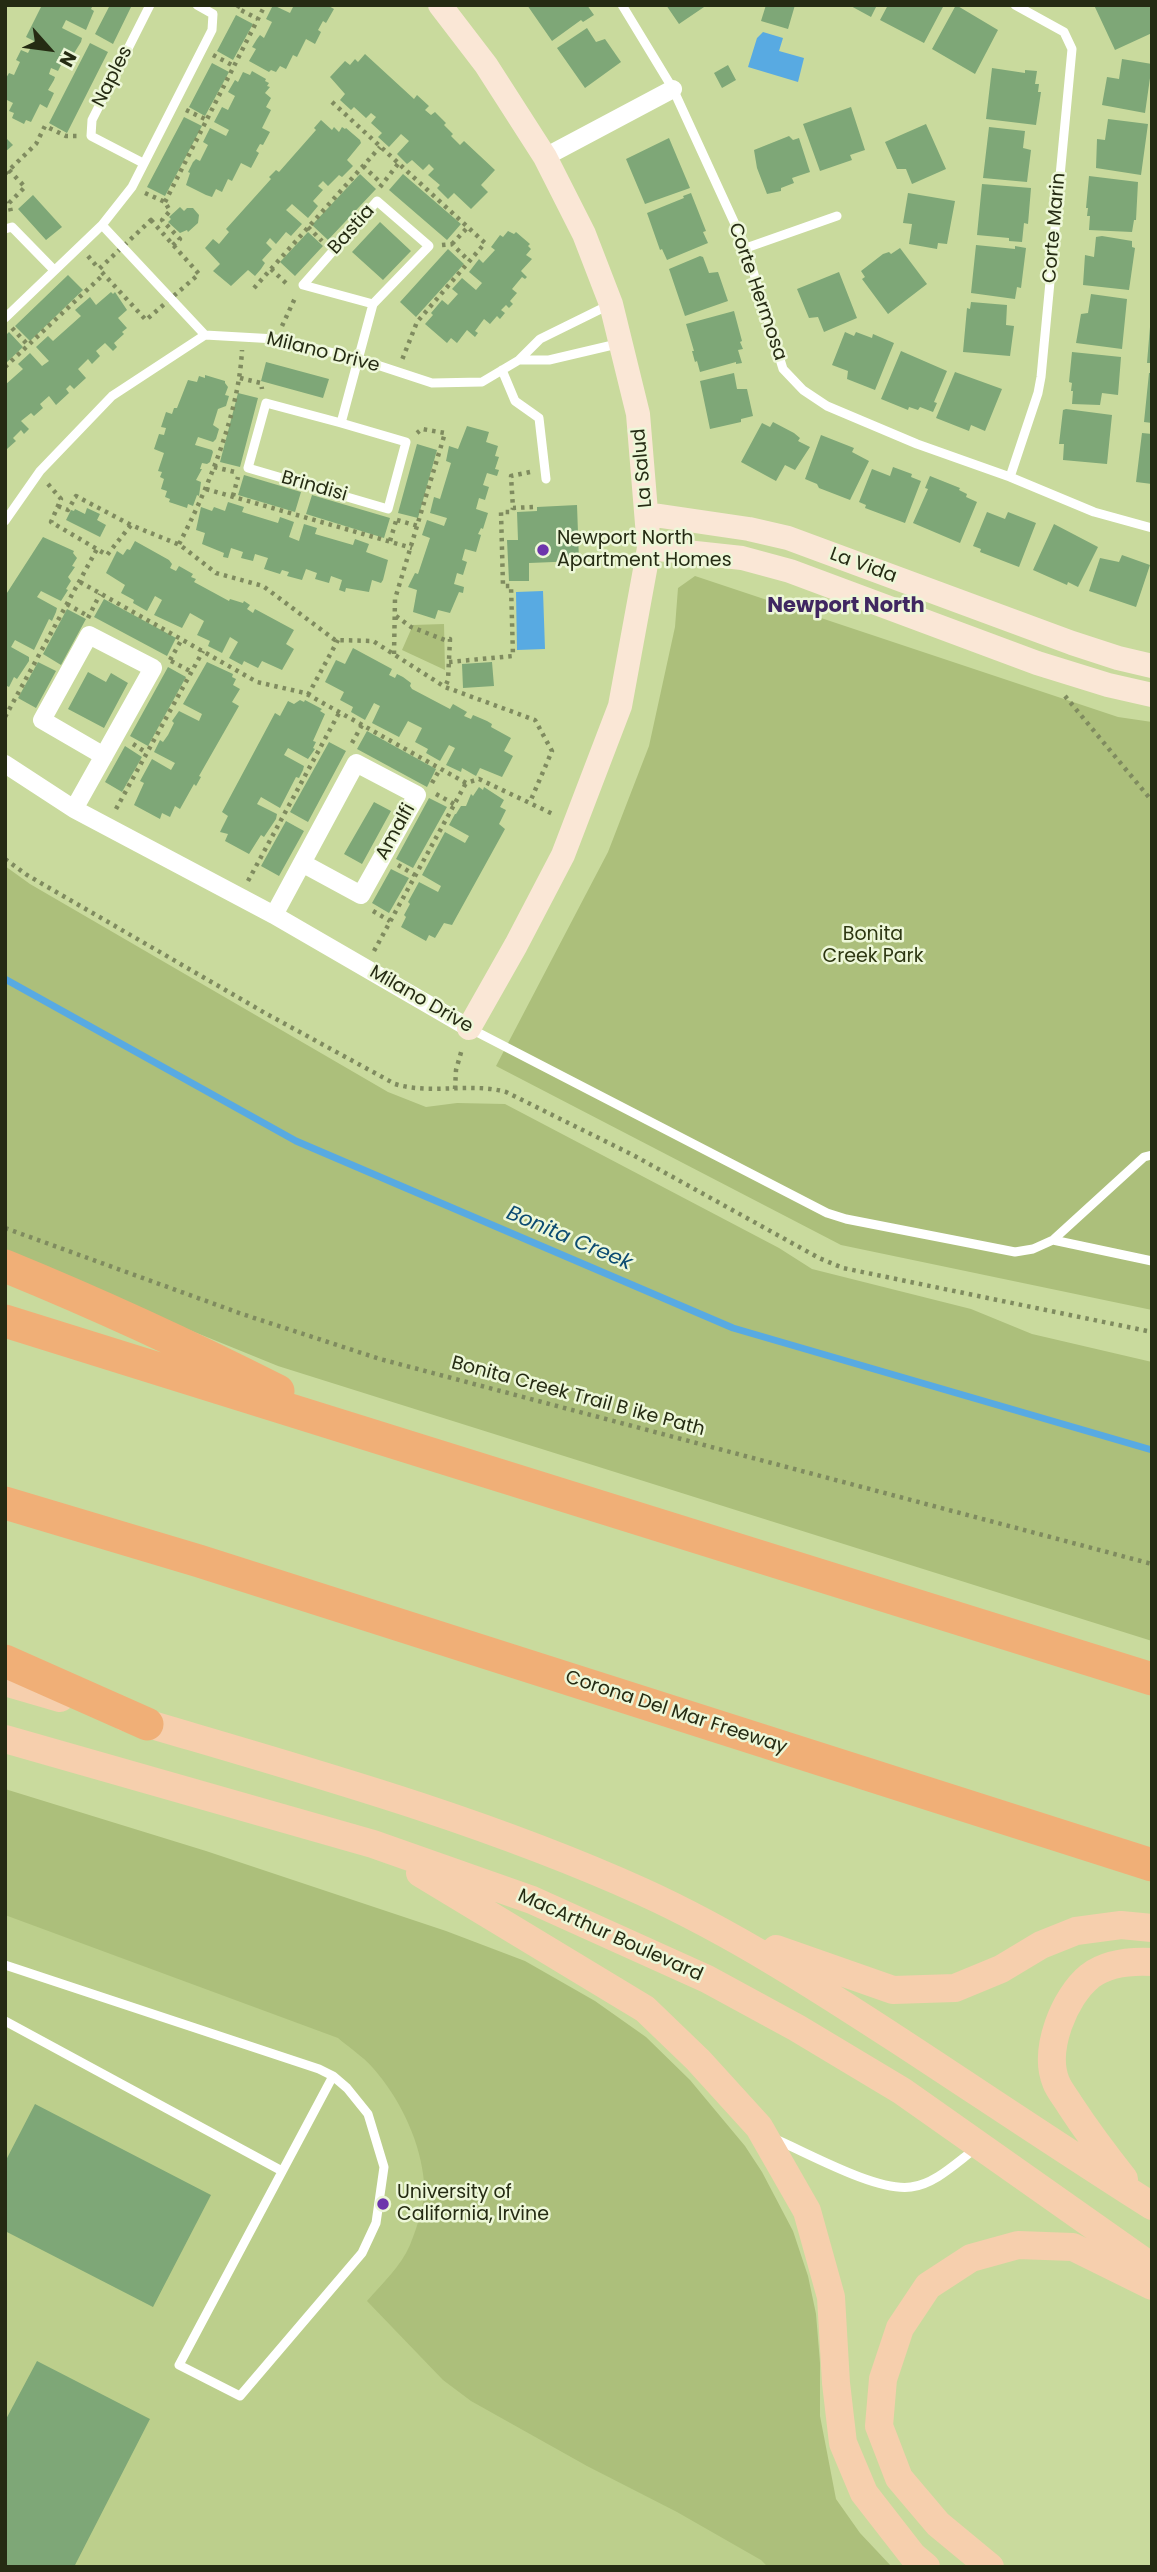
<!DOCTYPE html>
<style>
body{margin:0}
#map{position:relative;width:1157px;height:2572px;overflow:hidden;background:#c9da9d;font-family:Poppins,sans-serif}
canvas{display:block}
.frame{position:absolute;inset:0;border:7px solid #252b13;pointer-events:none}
.north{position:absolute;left:14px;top:14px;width:70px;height:70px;-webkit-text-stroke:5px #edf7d8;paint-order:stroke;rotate:118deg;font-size:19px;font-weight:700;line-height:28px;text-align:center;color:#252b13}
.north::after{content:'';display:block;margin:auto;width:24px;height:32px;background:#252b13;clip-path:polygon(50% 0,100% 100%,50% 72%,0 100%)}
</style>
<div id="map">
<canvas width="1157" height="2572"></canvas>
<div class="frame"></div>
<div class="north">N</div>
</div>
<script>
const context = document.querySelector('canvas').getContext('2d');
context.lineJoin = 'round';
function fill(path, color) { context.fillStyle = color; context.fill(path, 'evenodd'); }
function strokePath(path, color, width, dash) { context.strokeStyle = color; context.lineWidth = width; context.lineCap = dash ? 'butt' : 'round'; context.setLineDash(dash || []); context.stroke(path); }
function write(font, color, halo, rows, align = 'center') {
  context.font = font + ' Poppins,sans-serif'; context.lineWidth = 5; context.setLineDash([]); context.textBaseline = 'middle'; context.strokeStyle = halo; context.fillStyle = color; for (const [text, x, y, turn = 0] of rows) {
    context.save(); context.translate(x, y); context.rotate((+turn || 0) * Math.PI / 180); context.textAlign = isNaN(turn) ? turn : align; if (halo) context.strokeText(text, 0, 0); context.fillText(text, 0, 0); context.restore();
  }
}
fill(new Path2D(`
 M5,1808L288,1899L829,2496L884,2567H5Z`), '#bccf8c');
fill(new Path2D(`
 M695,576L1118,717L1152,722V1310L841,1245L496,1066L608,852L649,746L675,627L678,588Z
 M444,624L445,670L402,650L413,625Z
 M5,866L30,884L388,1092L426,1107L457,1103L505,1104L779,1248L812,1269L971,1309L1032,1334L1152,1362V1641L278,1366L5,1255Z
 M5,1789L206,1851L446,1931L525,1961L595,2001L646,2037L690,2080L745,2146L762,2172L793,2231L808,2276L816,2314L820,2363V2416L836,2499L860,2533L892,2567H768L761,2560L677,2512L587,2466L471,2401L443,2380L367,2301C382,2284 401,2266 410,2245C417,2228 426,2201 424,2182C421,2144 402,2103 378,2074C368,2060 351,2049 338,2038L5,1915Z`), '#acbf7b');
fill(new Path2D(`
 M763,32L783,38L779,51L804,58L798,82L748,67L757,38Z
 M543,591L545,649L517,650L516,592Z`), '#58aae2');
strokePath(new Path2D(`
 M5,979L296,1141L733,1328L1152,1450`), '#58aae2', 7);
fill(new Path2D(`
 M42,5H93L91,9L94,11L86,30L66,20L62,28L82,38L81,42L71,58L65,57L58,71L51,68L49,74L55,77L54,80L48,90L54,93L47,108L40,104L31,122L26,120L24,124L12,118L14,113L9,111L13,103L5,99V80L9,73L14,75L20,62L16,60L21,50L28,53L34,41L26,37Z
 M110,5H132L113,44L95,34Z
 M273,5L290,13L294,5H327L334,9L326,23L323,21L318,30L321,32L315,44L306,39L297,57L293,55L286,69L280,66L276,72L271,70L269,72L249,61L256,49L252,47L257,39L260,35L264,38L272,22L266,19Z
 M527,5H587L594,15L583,22L581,20L552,41Z
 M666,5H707L679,24Z
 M766,5H795L788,29L761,21Z
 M849,5H877L871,17Z
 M888,5H944L924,43L880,20Z
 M956,5L998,30L975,74L932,49Z
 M1094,5H1149L1152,11V33L1115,50Z
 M236,15L253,24L233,60L217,51Z
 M587,28L596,42L605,39L621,62L585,88L557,48Z
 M90,43L108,52L67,133L49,123Z
 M365,54L414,99L417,95L429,106L425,110L431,115L435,112L446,123L444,125L453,134L451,136L460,145L464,141L495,170L481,185L488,192L471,209L454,193L448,199L437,188L440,185L428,175L434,169L429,164L423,170L412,160L407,164L397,154L409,141L401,134L389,147L378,137L382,133L371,123L376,117L371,113L366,118L354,107L351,110L340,100L345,94L330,77L345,61L350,65L355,59L358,62Z
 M1122,59L1152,64L1145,113L1102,105L1107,77L1119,79Z
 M212,63L229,72L205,116L189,107Z
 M728,65L736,80L722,88L714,73Z
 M992,68L1025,73V70L1037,71L1035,84H1039L1038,92H1041L1036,125L986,119Z
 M252,71L266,79L265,81L269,83L267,86L270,87L265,93L271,98L266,107L271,110L262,128L270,132L263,145L260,144L256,151L259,153L251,168L241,163L232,181L228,179L222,192L216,189L212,197L206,195L186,185L190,173L188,172L193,162L196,159L200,161L208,145L203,142L210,128L226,136L229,130L214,122L222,107L228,110L235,96L228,92L235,80L238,82L243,72L250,75Z
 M851,107L865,150L850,155L852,160L820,171L803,124Z
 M184,117L202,126L165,196L147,187Z
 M1108,119L1148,124L1141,175L1096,168L1097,139L1105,140Z
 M321,120L332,130L334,127L339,132L342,127L345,129L346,128L360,140L361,143L347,160L353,166L342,177L339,175L328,186L323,181L318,186L323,190L313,201L318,206L308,218L292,204L286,210L302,224L291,236L286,232L276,244L270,238L266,243L272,249L262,260L265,263L261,269L255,276L248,270L231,286L213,271L220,264L205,248L213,239L219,244L229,232L226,229L271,179L269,177L276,170L279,172L316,130L314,128Z
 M926,124L946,169L912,184L906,169H897L885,142Z
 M989,127L1025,131L1023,148L1031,150L1027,182L983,178Z
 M789,136L793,140L799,138L810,172L792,178L794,183L781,188V191L767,194L757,168L754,150Z
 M5,137L13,145L5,152Z
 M669,138L690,188L645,204L626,159Z
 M360,174L376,189L328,240L312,225Z
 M403,174L461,224L447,240L389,190Z
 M1089,176L1138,182L1136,220H1134L1132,232L1089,230L1090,216H1087L1088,208H1086Z
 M982,184L1031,188L1028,224L1024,223L1022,242L1009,241V238L977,235Z
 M691,193L706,231L703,232L708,243L667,260L662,249L660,250L647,213L684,198L683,196Z
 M908,193L955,201L947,244L938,243L937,249L909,244L912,224L903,223Z
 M33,195L62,227L46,240L18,209Z
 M180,207L184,211L187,208H193L199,215L198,223L188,232L187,230L180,233L168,222L171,219L169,217Z
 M380,222L411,251L383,280L352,252Z
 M508,231L514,234L516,232L530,244L528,246L531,249L526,255L532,259L521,271L527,277L525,279L522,277L512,289L517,293L510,301L513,304L509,308L506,305L501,310L505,313L500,319L497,316L490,324L484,319L475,331L478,333L475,337L467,330L457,343L451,338L447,343L425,324L433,315L431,313L442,300L448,305L458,294L452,289L462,278L476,290L482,283L469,272L479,259L483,263L495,250L491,247L500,235L503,237Z
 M308,232L323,246L295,276L280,262Z
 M1102,236L1132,241V247L1135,248L1129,290L1083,285L1085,255L1094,257L1096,237Z
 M976,245L1015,249V246L1026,248L1021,288L1017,287L1015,299L971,293Z
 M900,248L927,284L888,314L862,279L865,277L861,271L883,254L889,252L891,254Z
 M448,249L464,264L416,317L400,302Z
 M700,256L703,257L709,273L718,272L728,301L685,316L669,269Z
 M839,272L857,318L824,332L818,317L809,318L797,289Z
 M68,275L83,290L30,341L15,326Z
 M111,292L113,294L115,292L127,310L118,318L127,328L122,332L124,334L114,343L117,347L113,351L105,343L96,351L100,356L92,364L88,359L78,369L86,378L74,389L70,385L66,389L69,393L56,405L49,396L40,404L43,408L34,416L31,413L21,421L29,429L24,434L21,430L13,438L16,441L7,449L5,385L23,369L18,364L30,353L42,366L49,361L36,347L48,336L53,341L81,316L75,310L90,297L96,305Z
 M1091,294L1127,299L1122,349L1076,343L1081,314L1088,313Z
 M971,302L1007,305L1006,325L1014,326L1010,356L963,352L967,308L970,309Z
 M734,311L742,341L740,342L743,349L738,350L742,363L736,364V362L700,372L697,361L695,362L692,351H694L686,324Z
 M1150,327H1152V363H1147Z
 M9,332L23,347L5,364V336Z
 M845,332L854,336L856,332L872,338L873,334L894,343L875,390L847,379L848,371L832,365Z
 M901,351L947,371L934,402L937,403L933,412L920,407L918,410L909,407L908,410L881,399Z
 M1072,352L1121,357L1118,395L1102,393L1100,405L1072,404L1073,391H1071L1072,383L1069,382Z
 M266,362L329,379L323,398L261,381Z
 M955,372L1002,389L985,431L971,425L969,431L936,418Z
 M734,373L737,389H747L753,416L741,419V422L710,429L700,381Z
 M1149,373H1152V423L1144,422Z
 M205,375L225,381V383L228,387L225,395L229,396L226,406L218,409L213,425L219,429L216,439L213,442L198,437L195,445L212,450L213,452L210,462L207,464L202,463L200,469H202L196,480L201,482L199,496L197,495L193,506L188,504L187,508L169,502L170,499L165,497L167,491L161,489L164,479L160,477L162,472L158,471L164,453L154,449L159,434L164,435L166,428L161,427L166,412L172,414L174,408H177L188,380L197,382L199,376L205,378Z
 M238,393L258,398L240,467L220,462Z
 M1066,409L1112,415L1107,464L1063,460L1064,444H1059L1063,410Z
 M773,422L794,433L800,438L798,441L810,447L795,470L785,465L776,481L741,462L762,423L770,427Z
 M467,426L489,432L486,442L498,446L495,456L499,457L495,469L499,470L497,476L487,473L483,485L489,487L485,500L479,498L476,509L488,513L483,529L481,528L478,534L481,535L476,552L465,549L462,560L467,562L463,575L457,573L454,584L464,587L463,593L459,592L450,613L438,610L435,619L413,612L417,590L408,587L415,573L418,574L430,538L422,535L427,520L444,526L447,518L430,513L434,497L440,499L451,463L446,461L449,446L458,449Z
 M1142,433L1152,434V484L1136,482Z
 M821,435L854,448L852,452L869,461L850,500L819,488L817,484L805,479Z
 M417,444L437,450L418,518L398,513Z
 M893,467L912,474L911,477L921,481L905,523L865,508L866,505L859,502L872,469L890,476Z
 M244,475L301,492L295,512L238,495Z
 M930,476L960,488L959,490L967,494L966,497L977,502L960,543L913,523L928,489L925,488Z
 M312,495L390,518L384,538L306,514Z
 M228,502L244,507L242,512L278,523L280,517L294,522L289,537L299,541L304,524L317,528L315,534L353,545L355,539L369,544L366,552L388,560L383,580L381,583L372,580L369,592L346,588L345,592L339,590L342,580L331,576L329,583L315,579L317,573L306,569L302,580L287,576L289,572L282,570L280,574L264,569L268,558L255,554L253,561L241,558L243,552L231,548L228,558L223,557L224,553L202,544L205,533L196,530L201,507L212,511L214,507L225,511Z
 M577,505L579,561L529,563V581H509L507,540H518L517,512L537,511V507Z
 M87,508L100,514L97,520L106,525L100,537L66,520L71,510L74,511L75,509L85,514Z
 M987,512L1005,519L1008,512L1036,523L1019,567L980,552L981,549L973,546Z
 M1054,524L1098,547L1078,587L1068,582L1067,585L1033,570Z
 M43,537L74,551L73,553L77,558L72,566L75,567L68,577L71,581L66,589L68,590L61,601L41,591L37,597L57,608L56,612L52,621L49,619L34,650L15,640L11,647L29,657V661L17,679L14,677L9,687L5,685V596Z
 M135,541L169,560L172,564L170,568L176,571L179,566L193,574L191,577L196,579L194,582L229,601L230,599L243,603L244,601L250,605L247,609L253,613L255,609L294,630L286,644L294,649L282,670L262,661L258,668L244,661L242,665L229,658L238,642L230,637L222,653L208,646L210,641L197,635L204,621L190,613L182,628L154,615L162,600L155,596L147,611L133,603L134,600L121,593L125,585L106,573L117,551L123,555L127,549L130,550Z
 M1122,555L1150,565L1136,607L1089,591L1100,558L1119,562Z
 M104,599L176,638L167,656L94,617Z
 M67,609L86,619L61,665L43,654Z
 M353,648L392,669L389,675L395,678L397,674L403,677L411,683L410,686L412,689L450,709L453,704L467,712L464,716L471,719L473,715L487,721L492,724L491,727L511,738L504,751L513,756L502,777L480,768L476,776L462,768L461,772L446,765L455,748L449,745L440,761L426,753L428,749L415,742L422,728L408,721L399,737L372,723L380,706L374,703L365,720L351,712L353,707L340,700L344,692L325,682L336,660L345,664Z
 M38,662L56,671L36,708L18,698Z
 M207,662L233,674L232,677L236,679L233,685L240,689L232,702L239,706L199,776L201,777L196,786L194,784L180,809L175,806L170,817L162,813L160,819L134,805L144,783L140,781L152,759L171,770L175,763L154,752L160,740L163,742L168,735L174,723L172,721L179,711L199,721L202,714L183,704Z
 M492,662L494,686L463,688L462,664Z
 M168,667L186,677L148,746L130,736Z
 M88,672L106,682L111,673L128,683L104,728L68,709Z
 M300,700L304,702L305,700L322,709L320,711L325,714L313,741L316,742L313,748L315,749L308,759L288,748L284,755L304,766L303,770L299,778L296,777L280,808L261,797L257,804L277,814L276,819L264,837L261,835L249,854L225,841L228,834L220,832L228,816L222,812L275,713L280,716L288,701L294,704Z
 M367,731L436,769L427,787L357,749Z
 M329,742L346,751L308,822L290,812Z
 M125,746L142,757L122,792L105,782Z
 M479,787L483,790L484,787L504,800L500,807L506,810L499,824L505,829L452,925L444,923L435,938L429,935L426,941L401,927L406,917L404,915L410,904L408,902L419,882L438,892L441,886L422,875L445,832L465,843L469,836L449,825L455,814H456L461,806H466L471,794L473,796Z
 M429,798L447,807L413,868L396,859Z
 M374,802L391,811L362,864L344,854Z
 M286,821L304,831L279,876L261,866Z
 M391,869L409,878L389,913L372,903Z
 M35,2104L211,2195L153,2307L5,2231V2162Z
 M37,2361L150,2419L74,2567H5V2421Z`), '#7ea777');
strokePath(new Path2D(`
 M239,5L237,8L258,19
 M213,55L234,66
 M332,102L485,243L417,322L402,360
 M186,110L207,120
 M363,166L381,183
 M9,170L25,187L9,203L11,212
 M5,174L36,144L45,126L66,136H77
 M380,187L398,164
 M145,193L165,202L170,211L162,220L180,239L172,246
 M165,202L265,5
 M151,220L199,274L146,320L99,269Z
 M308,227L322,241
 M452,244L468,227
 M442,245L452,244L469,261
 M88,256L99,269
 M271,269L288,285
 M254,288L380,147
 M282,326L296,296
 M12,328L28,345
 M5,367L104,274
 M240,378L261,383L262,389
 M214,467L235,472
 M530,472L511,476L513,508L533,507V511
 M48,484L61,499L51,522L107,555L131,525L180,545L216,573L263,586L335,640L373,641L445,687L535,720L552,751L530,802
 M206,489L412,548
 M233,496L238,477
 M58,506L68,510L76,496L131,525
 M397,520L418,526
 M390,541L396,521
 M179,544C208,489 239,413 242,350
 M80,582L257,682L305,693L466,783L479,779L555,815
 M67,604L88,616
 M396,616L411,627L445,640L450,639L448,680L445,687
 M88,618L100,594
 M394,654L395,599L445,433L422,429L417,433
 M170,660L182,639
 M171,661L192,672
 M449,662L513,656L511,586H503L501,512H512L513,508
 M308,695L338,640
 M1065,696L1152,801
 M5,717L97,549
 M352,743L362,725
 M133,744L147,753
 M432,783L440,769
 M436,794L454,804
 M116,809L203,651
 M5,859L27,875L265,1013L395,1084C431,1095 470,1082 506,1092L633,1155L819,1258L843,1268L1152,1332
 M398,865L415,875
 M248,881L339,713
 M373,911L390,921
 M374,951L466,783
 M455,1089L456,1070L462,1049
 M5,1228L242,1314L380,1359L1152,1564`), '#7f8b5f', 4.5, [3.5, 5]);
strokePath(new Path2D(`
 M622,5L673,89L746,248L783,369L803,390L827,406L917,444L1010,477L1094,512L1152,528
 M143,163L91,136L92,120L150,5
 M102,225L205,335
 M5,229L12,227L54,270
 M746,248L837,216
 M5,318L102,225L132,187L212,30L213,14L197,5
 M519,360H549L617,344
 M502,370L515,401L539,418L546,479
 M341,423L406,442L388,509L248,468L266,403L341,423L373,304L429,246L377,201L303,285L373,304
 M1010,477L1038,393L1041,377L1072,49L1064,32L1015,5
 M5,521L40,471L112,396L205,335L276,339L359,359L432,383L482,382L519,360L540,339L609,305
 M471,1029L827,1213L846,1219L1015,1252L1033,1249L1053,1240L1144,1157L1152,1155
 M1053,1240L1152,1261
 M5,1965L319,2069L333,2076L347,2088L368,2114L384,2167L376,2223L362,2253L240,2396L179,2365L333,2076
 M5,2021L282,2171
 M775,2139C808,2153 877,2192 911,2187C935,2184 956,2163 975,2149`), '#fff', 9);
strokePath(new Path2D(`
 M545,157L673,89
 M5,764L74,809L274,915L469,1028
 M74,809L153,668L89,635L42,720L104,756
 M274,915L356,763L417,795L361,895L302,863`), '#fff', 18);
strokePath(new Path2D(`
 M440,5L486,65L545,157L584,234L611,304L638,414L649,548L620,706L563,855L516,945L469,1028
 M647,514L749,529L788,538L1072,643L1118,658L1152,666
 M649,548L742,558L790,571L1037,663L1108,685L1152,695`), '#fae7d6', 24);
strokePath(new Path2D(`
 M5,1682L60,1698
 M125,1717C300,1769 477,1817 643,1892C733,1933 818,1988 901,2042C985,2097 1068,2153 1152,2206
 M5,1739L373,1844L532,1900L707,1979L797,2028L902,2091L1152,2267
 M420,1873L645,2009L698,2060L759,2127L807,2211L831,2297L836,2383L843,2443L864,2493L913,2556L926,2567
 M776,1949L893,1990L955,1988L1001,1969L1041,1945L1076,1931L1121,1925L1152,1928
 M1124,2179C1105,2155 1087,2131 1070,2105C1066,2098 1059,2090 1056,2082C1043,2050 1064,1997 1090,1976C1107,1963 1132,1961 1152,1962
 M990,2567L938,2524L899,2478L879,2426L883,2379L900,2328L928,2286L971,2258L1018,2245L1073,2247L1152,2286`), '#f6cfad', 28);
strokePath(new Path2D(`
 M5,1266C98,1304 189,1346 278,1391
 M5,1321L1152,1679
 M5,1503L199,1561L1152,1865
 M5,1661L147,1724`), '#f0af77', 33);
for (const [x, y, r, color] of [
 [543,550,7,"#6d35ac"],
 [383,2204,7,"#6d35ac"]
]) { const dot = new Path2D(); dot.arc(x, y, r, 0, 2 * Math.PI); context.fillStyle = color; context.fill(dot); strokePath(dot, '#edf7d8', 2.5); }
write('19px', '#252b13', '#edf7d8', [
 ["Naples",113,77,-63],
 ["Corte Marin",1055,228,-85],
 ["Bastia",352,230,-48],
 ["Corte Hermosa",757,292,71],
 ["Milano Drive",323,353,14],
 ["La Salud",643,468,-95],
 ["Brindisi",314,487,16],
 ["La Vida",863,566,20],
 ["Amalfi",396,832,-61],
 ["Milano Drive",421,1000,30],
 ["Bonita Creek Trail B ike Path",578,1397,15],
 ["Corona Del Mar Freeway",676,1713,18],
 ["MacArthur Boulevard",610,1936,24]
]);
write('19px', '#252b13', '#edf7d8', [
 ["Newport North",557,539],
 ["Apartment Homes",557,561],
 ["University of",397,2193],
 ["California, Irvine",397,2215]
], 'left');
write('19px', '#2d3611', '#edf7d8', [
 ["Bonita",873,935],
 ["Creek Park",873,957]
]);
write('bold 21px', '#402761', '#edf7d8', [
 ["Newport North",846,607]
]);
write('italic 21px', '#0c4c72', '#edf7d8', [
 ["Bonita Creek",569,1239,23]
]);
</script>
